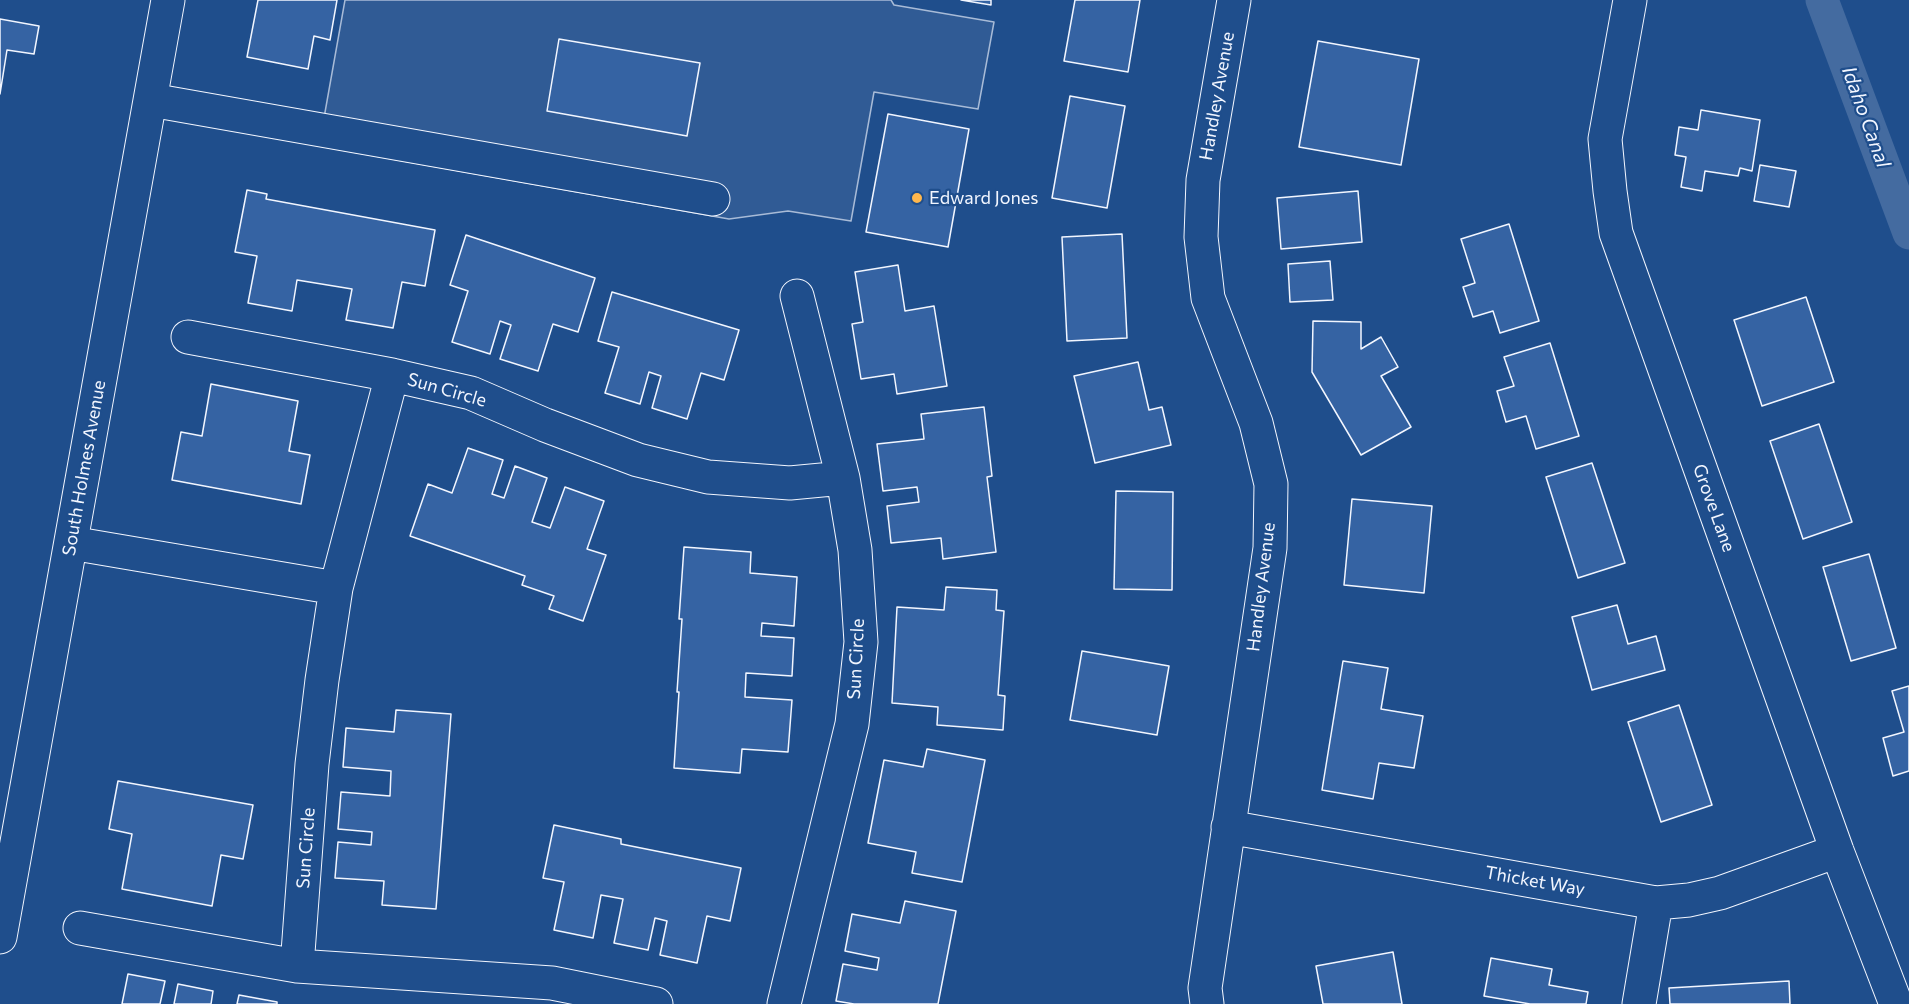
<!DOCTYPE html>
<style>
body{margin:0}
canvas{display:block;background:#1f4e8c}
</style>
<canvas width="1909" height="1004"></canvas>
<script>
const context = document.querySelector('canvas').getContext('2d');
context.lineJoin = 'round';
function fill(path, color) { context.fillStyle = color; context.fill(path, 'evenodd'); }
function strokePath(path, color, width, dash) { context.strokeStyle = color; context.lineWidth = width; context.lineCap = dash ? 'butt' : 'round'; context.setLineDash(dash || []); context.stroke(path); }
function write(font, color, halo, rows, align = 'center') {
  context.font = font + ' Commissioner,sans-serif'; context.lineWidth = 4.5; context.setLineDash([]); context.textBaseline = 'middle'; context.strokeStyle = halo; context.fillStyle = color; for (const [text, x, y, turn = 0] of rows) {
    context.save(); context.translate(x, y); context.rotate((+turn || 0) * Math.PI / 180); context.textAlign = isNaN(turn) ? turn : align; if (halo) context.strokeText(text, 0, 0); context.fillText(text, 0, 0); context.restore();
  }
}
const built = new Path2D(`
 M345,0H891L894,5L994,22L978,109L874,92L851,221L788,211L729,219L319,146Z`);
fill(built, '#305b95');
strokePath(built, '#a8bbd7', 1.5);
strokePath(new Path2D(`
 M1822,0L1909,233`), '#446ba0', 33);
const building = new Path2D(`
 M258,0H337L330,40L314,36L308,69L247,57Z
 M961,0H991V5Z
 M1075,0H1140L1128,72L1064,61Z
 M0,19L39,26L34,54L7,50L0,94Z
 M559,39L700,63L687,136L547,111Z
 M1318,41L1419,59L1401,165L1299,147Z
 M1070,96L1125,106L1107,208L1052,198Z
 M1701,110L1760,120L1752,171L1740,168L1738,176L1705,171L1702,191L1681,187L1686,157L1675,155L1679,127L1698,130Z
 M888,114L969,129L948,247L866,232Z
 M1760,165L1796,171L1789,207L1754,201Z
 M247,190L267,194L266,199L435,230L425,286L402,282L393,328L346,320L352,289L297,280L292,311L248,303L257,256L235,252Z
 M1358,191L1362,242L1281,249L1277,198Z
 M1509,224L1539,321L1500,333L1493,311L1473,317L1463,287L1475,283L1461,239Z
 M1122,234L1127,338L1067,341L1062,237Z
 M466,235L595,278L578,332L553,324L538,371L500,359L511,325L500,321L490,354L452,342L468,291L450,285Z
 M1330,261L1333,300L1290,302L1288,264Z
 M898,265L905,311L934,306L947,386L897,394L894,374L861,379L852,324L863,322L855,272Z
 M612,292L739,330L724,380L701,373L687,419L652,408L661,376L649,372L640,404L605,393L619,347L598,341Z
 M1806,297L1834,382L1762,406L1734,320Z
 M1313,321L1361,322V349L1381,337L1398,367L1381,376L1411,427L1361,455L1312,372Z
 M1550,343L1579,436L1536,449L1526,416L1506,422L1497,391L1514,386L1504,357Z
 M1138,362L1149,410L1162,407L1171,445L1095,463L1074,376Z
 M211,384L298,401L289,451L310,455L301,504L172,480L181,432L202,436Z
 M984,407L992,476L987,477L996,552L943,559L941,538L891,543L887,506L919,502L917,487L883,491L877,444L924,439L921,414Z
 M1819,424L1852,522L1803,539L1770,441Z
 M468,448L503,460L492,494L504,498L515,466L547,478L532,522L550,528L565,487L604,501L587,549L606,555L583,621L549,609L554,596L522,585L525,576L410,536L428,484L452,493Z
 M1592,463L1625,563L1578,578L1546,477Z
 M1116,491L1173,492L1172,590L1114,589Z
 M1352,499L1432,506L1424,593L1344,585Z
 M684,547L751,552L750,573L797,577L794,626L762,623L761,636L794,638L792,676L746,673L745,697L792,700L788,752L742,749L740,773L674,768L679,692H677L682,619H679Z
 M1869,554L1896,648L1851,661L1823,567Z
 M946,587L997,590L996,610L1004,611L998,695L1005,696L1003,730L937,725L938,707L892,703L897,607L944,610Z
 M1617,605L1628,644L1656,636L1665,670L1592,690L1572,617Z
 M1082,651L1169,666L1157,735L1070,720Z
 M1343,661L1388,668L1381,709L1423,716L1414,768L1379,763L1373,799L1322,790Z
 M1909,686V771L1893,776L1883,738L1904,732L1892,691Z
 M1679,705L1712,805L1661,822L1628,722Z
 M396,710L451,714L436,909L382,905L384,881L335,878L338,842L371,845L372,832L338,829L341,792L390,796L391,771L343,767L346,728L394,732Z
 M927,749L985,760L962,882L912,873L916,852L868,843L884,760L923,767Z
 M118,781L253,805L243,859L221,855L212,906L122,889L132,834L109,829Z
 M554,825L621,839V844L741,868L730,921L707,916L697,963L660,955L667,921L655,918L648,950L614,943L623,899L601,895L593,938L554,930L564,882L543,878Z
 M905,901L956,911L938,1004H854L836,1001L843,964L877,970L879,958L845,951L852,914L900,923Z
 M1393,952L1402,1004H1323L1316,966Z
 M1491,958L1552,969L1549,985L1588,992L1586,1004H1530L1484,996Z
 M128,974L165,981L160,1004H122Z
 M1789,981L1790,1004H1670L1669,988Z
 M178,984L213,991L211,1004H174Z
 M239,995L277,1002V1004H237Z`);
fill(building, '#3563a3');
strokePath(building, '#f2f6ff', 1.5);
const minor = new Path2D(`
 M1630,0L1605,139L1610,191L1616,233L1837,851L1896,1004
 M151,100L713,199
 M188,337L392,375L471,393L545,425L638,460L708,477L790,483L843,478
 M71,543L336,588
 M1228,827L1656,903L1689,900L1720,893L1837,851
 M80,928L297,966L552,983L656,1004
 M0,937L168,0
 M297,966L312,764L322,680L336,588L392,375
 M784,1004L852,724L861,642L855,550L843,478L797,296
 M1207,1004L1205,988L1270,548L1271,484L1256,423L1208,298L1201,237L1203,180L1234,0
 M1639,1004L1656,903`);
strokePath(minor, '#f2f6ff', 35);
strokePath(minor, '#1f4e8c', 33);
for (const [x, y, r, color] of [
 [917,198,6,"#ffb74d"]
]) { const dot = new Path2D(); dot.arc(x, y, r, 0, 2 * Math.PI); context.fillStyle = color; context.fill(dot); strokePath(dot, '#1f4e8c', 2); }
write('18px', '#f2f6ff', '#1f4e8c', [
 ["Handley Avenue",1217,96,-80],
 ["Sun Circle",447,390,16],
 ["South Holmes Avenue",84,468,-80],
 ["Grove Lane",1714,508,70],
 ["Handley Avenue",1261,587,-83],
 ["Sun Circle",856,659,-87],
 ["Sun Circle",306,848,-86],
 ["Thicket Way",1535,881,10]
]);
write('18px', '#f2f6ff', '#1f4e8c', [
 ["Edward Jones",929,198]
], 'left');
write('italic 20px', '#f2f6ff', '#1f4e8c', [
 ["Idaho Canal",1866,117,70]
]);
</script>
